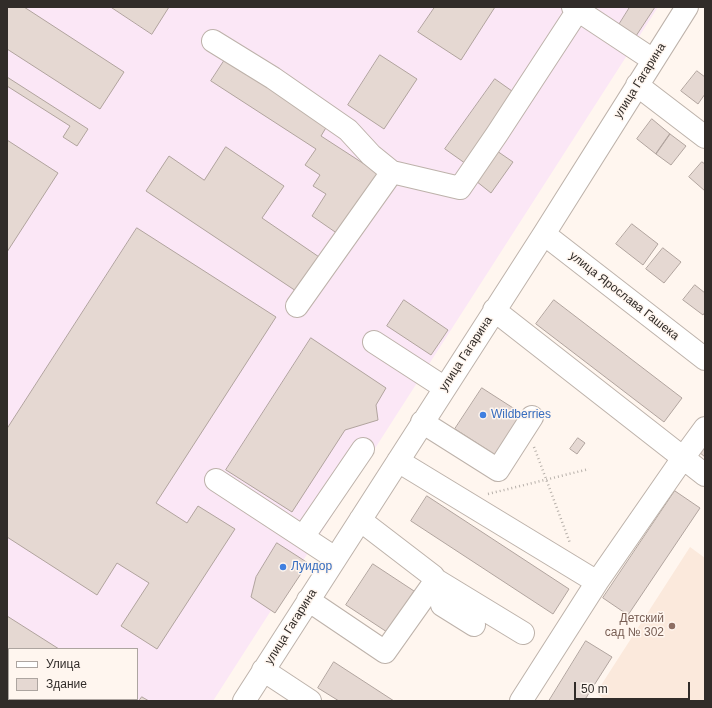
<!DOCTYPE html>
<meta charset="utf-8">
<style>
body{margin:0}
#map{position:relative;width:712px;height:708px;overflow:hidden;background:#fff6ef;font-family:Arial,sans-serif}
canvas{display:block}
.frame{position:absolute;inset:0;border:8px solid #312c29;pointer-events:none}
.legend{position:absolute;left:8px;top:648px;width:130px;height:52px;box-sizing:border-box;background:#fff6ef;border:1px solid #ada5a0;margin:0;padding:5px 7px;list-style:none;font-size:12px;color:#312c29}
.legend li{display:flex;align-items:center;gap:8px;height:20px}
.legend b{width:20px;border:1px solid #ada5a0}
.scale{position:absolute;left:574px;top:682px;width:116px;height:18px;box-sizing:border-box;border:2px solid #312c29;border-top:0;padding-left:5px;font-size:12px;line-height:14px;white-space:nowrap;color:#312c29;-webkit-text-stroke:3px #fff6ef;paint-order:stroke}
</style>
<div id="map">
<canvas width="712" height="708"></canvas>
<div class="frame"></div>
<ul class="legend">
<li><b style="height:5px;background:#fff"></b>Улица</li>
<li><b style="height:11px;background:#e5d8d2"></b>Здание</li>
</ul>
<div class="scale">50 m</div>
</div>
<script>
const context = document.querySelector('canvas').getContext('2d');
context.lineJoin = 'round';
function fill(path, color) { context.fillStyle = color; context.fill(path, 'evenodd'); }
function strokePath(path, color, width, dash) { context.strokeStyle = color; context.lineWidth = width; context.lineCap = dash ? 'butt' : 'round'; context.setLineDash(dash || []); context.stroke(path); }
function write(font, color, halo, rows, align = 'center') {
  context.font = font + ' Arial,sans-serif'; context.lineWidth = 3; context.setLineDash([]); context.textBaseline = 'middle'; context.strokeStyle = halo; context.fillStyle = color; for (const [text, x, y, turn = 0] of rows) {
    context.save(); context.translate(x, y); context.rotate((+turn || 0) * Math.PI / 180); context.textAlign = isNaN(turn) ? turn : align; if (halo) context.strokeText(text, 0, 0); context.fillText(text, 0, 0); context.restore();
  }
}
fill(new Path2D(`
 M690,547L705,558V701H607L596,693Z`), '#fbe9dc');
fill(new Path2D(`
 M7,7H658L213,701H7ZM9,649H137V699H9Z`), '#fbe7f6');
const building = new Path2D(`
 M7,7H24L124,72L100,109L7,49Z
 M111,7H169L152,34Z
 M435,7H495L461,60L418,32Z
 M630,7H655L634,39L617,28Z
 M228,55L330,121L321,136L378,173L338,234L312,216L326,194L313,186L320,175L305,165L316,149L211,81Z
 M380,55L417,79L384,129L348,105Z
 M697,71L705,77V94L698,104L681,91Z
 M7,77L88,129L77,146L63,137L70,126L7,86Z
 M495,79L519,96L469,166L445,149Z
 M652,119L670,134L656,154L637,139Z
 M670,134L686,146L671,165L656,154Z
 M7,140L58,173L7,252Z
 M226,147L284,186L262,218L322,259L299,293L146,191L169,156L204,180Z
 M497,151L513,162L491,193L476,181Z
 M702,162L705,164V191L689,177Z
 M632,224L658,244L643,265L616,244Z
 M137,228L276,317L156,503L187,523L198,506L235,529L157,649L121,626L149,583L117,563L97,595L7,537V429Z
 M663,248L681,262L664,283L646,269Z
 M695,285L705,293V312L703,315L683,300Z
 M404,300L448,330L431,355L387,326Z
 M554,300L682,398L664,422L536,324Z
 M311,338L386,388L376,405L378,420L345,430L292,512L226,470Z
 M482,388L524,415L497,456L455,429Z
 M578,438L585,443L577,454L570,449Z
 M705,444V457L699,452Z
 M675,491L700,508L628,615L603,598Z
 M427,496L569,589L553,614L411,521Z
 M277,543L308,563L275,613L251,597L256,577Z
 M373,564L414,591L387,632L346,605Z
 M7,616L59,649H9V689L7,688Z
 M586,641L612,657L584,701H549Z
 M334,662L394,701H339L318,688Z
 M142,697L149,701H139Z
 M24,699H84L83,701H28Z`);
fill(building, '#e5d8d2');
strokePath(building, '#b1a49e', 1);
const minor = new Path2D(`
 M573,7L653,60
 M213,41L273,78L348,130L371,155L392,172L460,188L497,134L578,10
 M637,85L705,137
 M544,234L705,359
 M297,306L392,172
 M494,310L705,475
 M374,342L445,388
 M422,422L498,470L532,417
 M398,461L597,582L683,458L705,428
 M216,480L303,537
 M335,558L303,537L363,449
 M436,580L523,633
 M451,590L442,605L474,625
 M308,600L385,652L436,580L433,576L360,520
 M263,670L310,701
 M244,701L544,234L687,7
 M521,701L597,582`);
strokePath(minor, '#bdb2aa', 24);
strokePath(new Path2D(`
 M534,447L570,543
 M488,494L589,469`), '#b7b0aa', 2.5, [1, 3]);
strokePath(minor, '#fff', 22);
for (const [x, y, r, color] of [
 [483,415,4,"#3f7fe0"],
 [283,567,4,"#3f7fe0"],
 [672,626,4,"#8d6e63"]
]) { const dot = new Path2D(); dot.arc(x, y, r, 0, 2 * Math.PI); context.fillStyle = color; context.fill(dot); strokePath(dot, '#fff6ef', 1.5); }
write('12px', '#312c29', '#fff6ef', [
 ["улица Гагарина",640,81,-58],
 ["улица Ярослава Гашека",624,296,38],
 ["улица Гагарина",466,354,-57],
 ["улица Гагарина",291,627,-58]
]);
write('12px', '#366cbe', '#fff6ef', [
 ["Wildberries",491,415],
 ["Луидор",291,567]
], 'left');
write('12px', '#785e54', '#fff6ef', [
 ["Детский",664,619],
 ["сад № 302",664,633]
], 'right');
</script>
